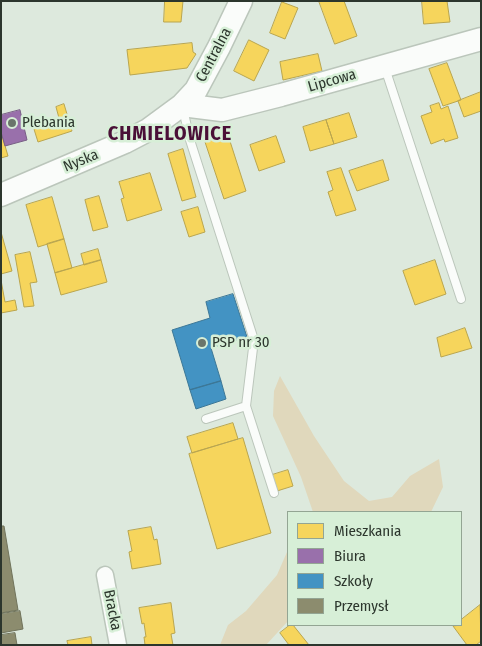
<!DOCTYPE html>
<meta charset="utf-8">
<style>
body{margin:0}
#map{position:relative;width:482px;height:646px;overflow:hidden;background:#dde9dd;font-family:"Fira Sans Condensed",sans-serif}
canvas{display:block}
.frame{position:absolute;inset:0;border:2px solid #2c362d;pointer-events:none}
.legend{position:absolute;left:287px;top:511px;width:175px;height:115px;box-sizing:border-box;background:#d7efd7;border:1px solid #93a593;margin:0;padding:6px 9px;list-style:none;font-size:15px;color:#2c362d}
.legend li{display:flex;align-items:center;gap:10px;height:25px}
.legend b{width:25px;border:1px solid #93a593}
</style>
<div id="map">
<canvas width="482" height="646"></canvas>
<div class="frame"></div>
<ul class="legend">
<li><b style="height:14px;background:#f6d55c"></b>Mieszkania</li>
<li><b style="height:14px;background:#9970ab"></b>Biura</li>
<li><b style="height:14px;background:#4393c3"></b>Szkoły</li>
<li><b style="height:14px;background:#8c8c6e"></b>Przemysł</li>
</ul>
</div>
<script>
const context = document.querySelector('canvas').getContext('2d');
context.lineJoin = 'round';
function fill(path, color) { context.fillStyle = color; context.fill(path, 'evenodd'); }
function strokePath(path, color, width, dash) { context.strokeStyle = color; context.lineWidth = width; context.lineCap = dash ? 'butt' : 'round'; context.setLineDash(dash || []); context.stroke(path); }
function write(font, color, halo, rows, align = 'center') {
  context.font = font + ' "Fira Sans Condensed",sans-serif'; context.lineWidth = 5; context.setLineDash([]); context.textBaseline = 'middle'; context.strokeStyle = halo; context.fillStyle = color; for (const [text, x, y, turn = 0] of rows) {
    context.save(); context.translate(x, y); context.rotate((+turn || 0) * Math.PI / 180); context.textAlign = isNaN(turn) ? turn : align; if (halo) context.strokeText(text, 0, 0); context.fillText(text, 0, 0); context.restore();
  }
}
fill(new Path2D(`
 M280,376L314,436L344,481L369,501L392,497L410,476L439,459L443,487L431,512H313L301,477L273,416L274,391Z
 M287,552L288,621L266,645H220L228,625L246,611L277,575Z`), '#e0d8bc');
const homes = new Path2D(`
 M165,1H183L181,22H164Z
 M319,1H344L357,36L335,44Z
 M422,1H447L450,22L424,24Z
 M282,2L298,8L285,39L270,33Z
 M249,40L269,50L254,81L234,71Z
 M192,43L193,52L196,54L187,68L130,75L127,50Z
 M318,54L322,71L283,80L280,62Z
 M447,63L461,100L443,106L429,69Z
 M481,92V111L464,117L458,101Z
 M439,103L441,109L448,106L458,138L445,142L444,139L431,144L421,116L432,112L430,106Z
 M64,104L72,131L38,142L33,126L59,118L56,107Z
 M349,113L357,137L334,144L326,120Z
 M326,120L334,144L310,151L303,127Z
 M1,132L8,156L1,158Z
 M228,135L246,191L224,199L205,142Z
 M276,136L285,162L259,171L250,145Z
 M183,149L196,197L182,201L168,154Z
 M383,160L389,180L357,191L349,171Z
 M341,168L356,210L336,216L328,192L333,190L327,172Z
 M150,173L162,210L127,221L121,199L124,198L119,182Z
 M99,196L108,227L93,231L85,200Z
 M52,197L64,239L38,247L26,205Z
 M198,207L205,232L189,237L181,212Z
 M1,232L12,271L1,274Z
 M64,239L72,268L55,273L47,244Z
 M98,249L101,260L84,265L81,254Z
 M30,252L37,282L30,283L34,306L24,307L15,255Z
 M101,260L107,282L61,295L55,273Z
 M435,260L446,294L415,305L403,271Z
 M1,280L5,302L15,300L17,310L1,313Z
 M465,328L472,348L441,357L437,338Z
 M233,423L238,439L192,453L187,437Z
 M243,438L271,533L217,549L189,454Z
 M288,470L293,486L277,491L272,475Z
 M151,527L154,540L157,539L161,564L132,569L129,552L132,551L128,531Z
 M171,603L175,633L171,634L173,645H145L144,637H146L144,623L142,624L139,608Z
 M480,605L481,641L476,645H467L453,626L461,625V620Z
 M290,625H293L309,645H289L280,633Z
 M91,637L92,645H68L67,641Z`);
fill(homes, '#f6d55c');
strokePath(homes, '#b9a54e', 1);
const offices = new Path2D(`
 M20,110L27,140L5,146L1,132V115Z`);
fill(offices, '#9970ab');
strokePath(offices, '#785f85', 1);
const schools = new Path2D(`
 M233,294L247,337L211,348L221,381L190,390L172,330L210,318L206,302Z
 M221,381L226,399L196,409L190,390Z`);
fill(schools, '#4393c3');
strokePath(schools, '#3c7796', 1);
const industry = new Path2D(`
 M1,526H4L18,610L1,613Z
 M20,611L23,629L1,633V614Z
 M15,633L17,645H1V635Z`);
fill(industry, '#8c8c6e');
strokePath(industry, '#6f725a', 1);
const lane = new Path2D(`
 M385,68L461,299
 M183,109L190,140L254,340L246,406L206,419
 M246,406L274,493`);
const street = new Path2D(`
 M105,575L118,645`);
const secondary = new Path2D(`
 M182,105L222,110L281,95L481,39
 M1,195L125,142L148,130L182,105L196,90L219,47L241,1`);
strokePath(lane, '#bbc6bb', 10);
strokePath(street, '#bbc6bb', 19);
strokePath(secondary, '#bbc6bb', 25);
strokePath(lane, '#fafcfa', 8);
strokePath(street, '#fafcfa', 16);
strokePath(secondary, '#fafcfa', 22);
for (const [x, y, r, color] of [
 [12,123,5,"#6a756b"],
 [202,343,5,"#6a756b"]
]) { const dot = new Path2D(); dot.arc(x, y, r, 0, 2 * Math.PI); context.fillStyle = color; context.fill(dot); strokePath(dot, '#d7efd7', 2); }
write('15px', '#2c362d', '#d7efd7', [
 ["Centralna",214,55,-62],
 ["Lipcowa",332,81,-16],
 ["Nyska",81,161,-22],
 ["Bracka",112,610,79]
]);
write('15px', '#2c362d', '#d7efd7', [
 ["Plebania",22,123],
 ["PSP nr 30",212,343]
], 'left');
context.letterSpacing = '1px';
write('bold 20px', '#4a0f37', '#d7efd7', [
 ["CHMIELOWICE",170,134]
]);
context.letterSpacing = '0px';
</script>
